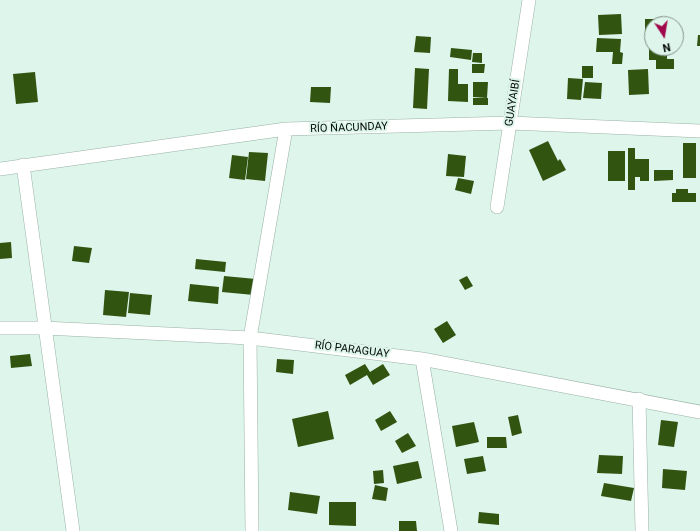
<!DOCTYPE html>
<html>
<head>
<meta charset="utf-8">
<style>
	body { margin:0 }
	#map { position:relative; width:700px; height:531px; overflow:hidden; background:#ddf5ea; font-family:Roboto,sans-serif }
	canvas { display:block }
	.north { position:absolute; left:644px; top:16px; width:40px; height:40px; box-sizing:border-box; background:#ddf5ea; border:1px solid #879890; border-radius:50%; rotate:168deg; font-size:11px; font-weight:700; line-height:16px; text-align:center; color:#060d0a }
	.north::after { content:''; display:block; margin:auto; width:14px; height:18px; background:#a0084b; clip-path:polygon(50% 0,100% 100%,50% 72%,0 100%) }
</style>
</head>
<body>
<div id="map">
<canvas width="700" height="531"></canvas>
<div class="north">N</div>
</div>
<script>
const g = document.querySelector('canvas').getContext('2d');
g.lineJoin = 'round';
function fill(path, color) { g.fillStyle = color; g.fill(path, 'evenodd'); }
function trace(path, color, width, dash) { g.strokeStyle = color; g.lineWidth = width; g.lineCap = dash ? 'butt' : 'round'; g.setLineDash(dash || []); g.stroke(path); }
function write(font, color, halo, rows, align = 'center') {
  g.font = font + ' Roboto,sans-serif'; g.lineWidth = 4; g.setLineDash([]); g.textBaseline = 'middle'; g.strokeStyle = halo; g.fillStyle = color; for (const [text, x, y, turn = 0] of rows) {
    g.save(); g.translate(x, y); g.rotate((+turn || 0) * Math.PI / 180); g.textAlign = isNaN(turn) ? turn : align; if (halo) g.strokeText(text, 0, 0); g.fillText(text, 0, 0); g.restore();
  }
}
fill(new Path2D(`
	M621,14l1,20 -23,1 -1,-20z
	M645,19h28v5h-21v24h15v11h7v10h-18v-9h-7v-24h-4z
	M698,35h2v11h-3z
	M416,36l15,1 -1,16 -16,-1z
	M597,38l24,1 -1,13 3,1 -1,11h-10l1,-12h-17z
	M451,48l21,2 -1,10 -21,-3z
	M473,53h9v10l-10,-1z
	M472,64h13l-1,9h-12z
	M582,66h11v12h-11z
	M415,68l14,1 -2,40 -14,-1z
	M449,69h9v15h10v18l-20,-1z
	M648,69l1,25 -20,1 -1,-25z
	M35,72l3,30 -22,2 -3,-30z
	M568,78l15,1 -2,21 -14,-1z
	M473,82h15l-1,16 -14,-1z
	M585,82l17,1 -1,16 -18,-1z
	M311,87h20l-1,16 -20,-1z
	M473,98h15v7h-15z
	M548,141l10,20 2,-2 6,11 -23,11 -14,-31z
	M683,143h13v35h-13z
	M628,148h7v11h14v22h-9v-4h-5v13h-7z
	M608,151h17v30h-17z
	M249,152l19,1 -3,28 -19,-2z
	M448,154l18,2 -2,21 -18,-1z
	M232,155l16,2 -3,23 -16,-2z
	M654,170h19v10l-19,1z
	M458,178l16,3 -3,13 -16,-4z
	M676,189h12v4h8v9h-24v-9h4z
	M11,242l1,16 -12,1v-16z
	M74,246l18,2 -3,15 -17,-2z
	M196,259l30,3 -1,10 -30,-3z
	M224,276l32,3 -2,16 -32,-3z
	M467,276l6,10 -8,4 -6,-10z
	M190,284l29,3 -1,17 -30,-3z
	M105,290l24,2 -3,25 -23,-2z
	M130,293l22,2 -2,20 -22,-2z
	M447,321l9,14 -13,8 -9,-14z
	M30,354l2,12 -21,2 -1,-12z
	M277,359l17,1 -1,14 -17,-2z
	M365,364l5,8 13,-8 7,11 -17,10 -6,-10 -17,10 -5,-10z
	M328,411l6,28 -36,8 -6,-28z
	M390,411l7,11 -16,9 -6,-11z
	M518,415l4,18 -10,3 -4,-19z
	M661,420l17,2 -4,25 -16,-2z
	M474,422l5,20 -23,5 -4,-21z
	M408,433l8,13 -14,7 -7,-12z
	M487,437h19l1,11h-20z
	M599,455l24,1 -1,18 -25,-1z
	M483,456l3,15 -19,3 -3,-15z
	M418,461l4,17 -25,6 -4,-18z
	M663,469l24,2 -2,19 -23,-2z
	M383,470l1,13 -10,1 -1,-13z
	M604,483l30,5 -3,13 -30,-5z
	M375,485l13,3 -2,13 -14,-2z
	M290,492l30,4 -3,18 -29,-4z
	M329,502h27v24l-27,-1z
	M479,512l20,2v11l-21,-2z
	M399,521h17l1,10h-18z`), '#315411');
const minor = new Path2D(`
	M23,165l50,366
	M0,169l286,-40 224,-6 190,8
	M497,207l32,-207
	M0,328h44l206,10 172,21 278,53
	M422,359l29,172
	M639,399l3,132
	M252,531l-2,-193 36,-209`);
trace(minor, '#9ab1a6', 14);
trace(minor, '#fff', 13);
write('11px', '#060d0a', '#ddf5ea', [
	["GUAYAIBÍ",513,103,-81],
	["RÍO ÑACUNDAY",349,128,-2],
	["RÍO PARAGUAY",352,350,7]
]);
</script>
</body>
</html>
